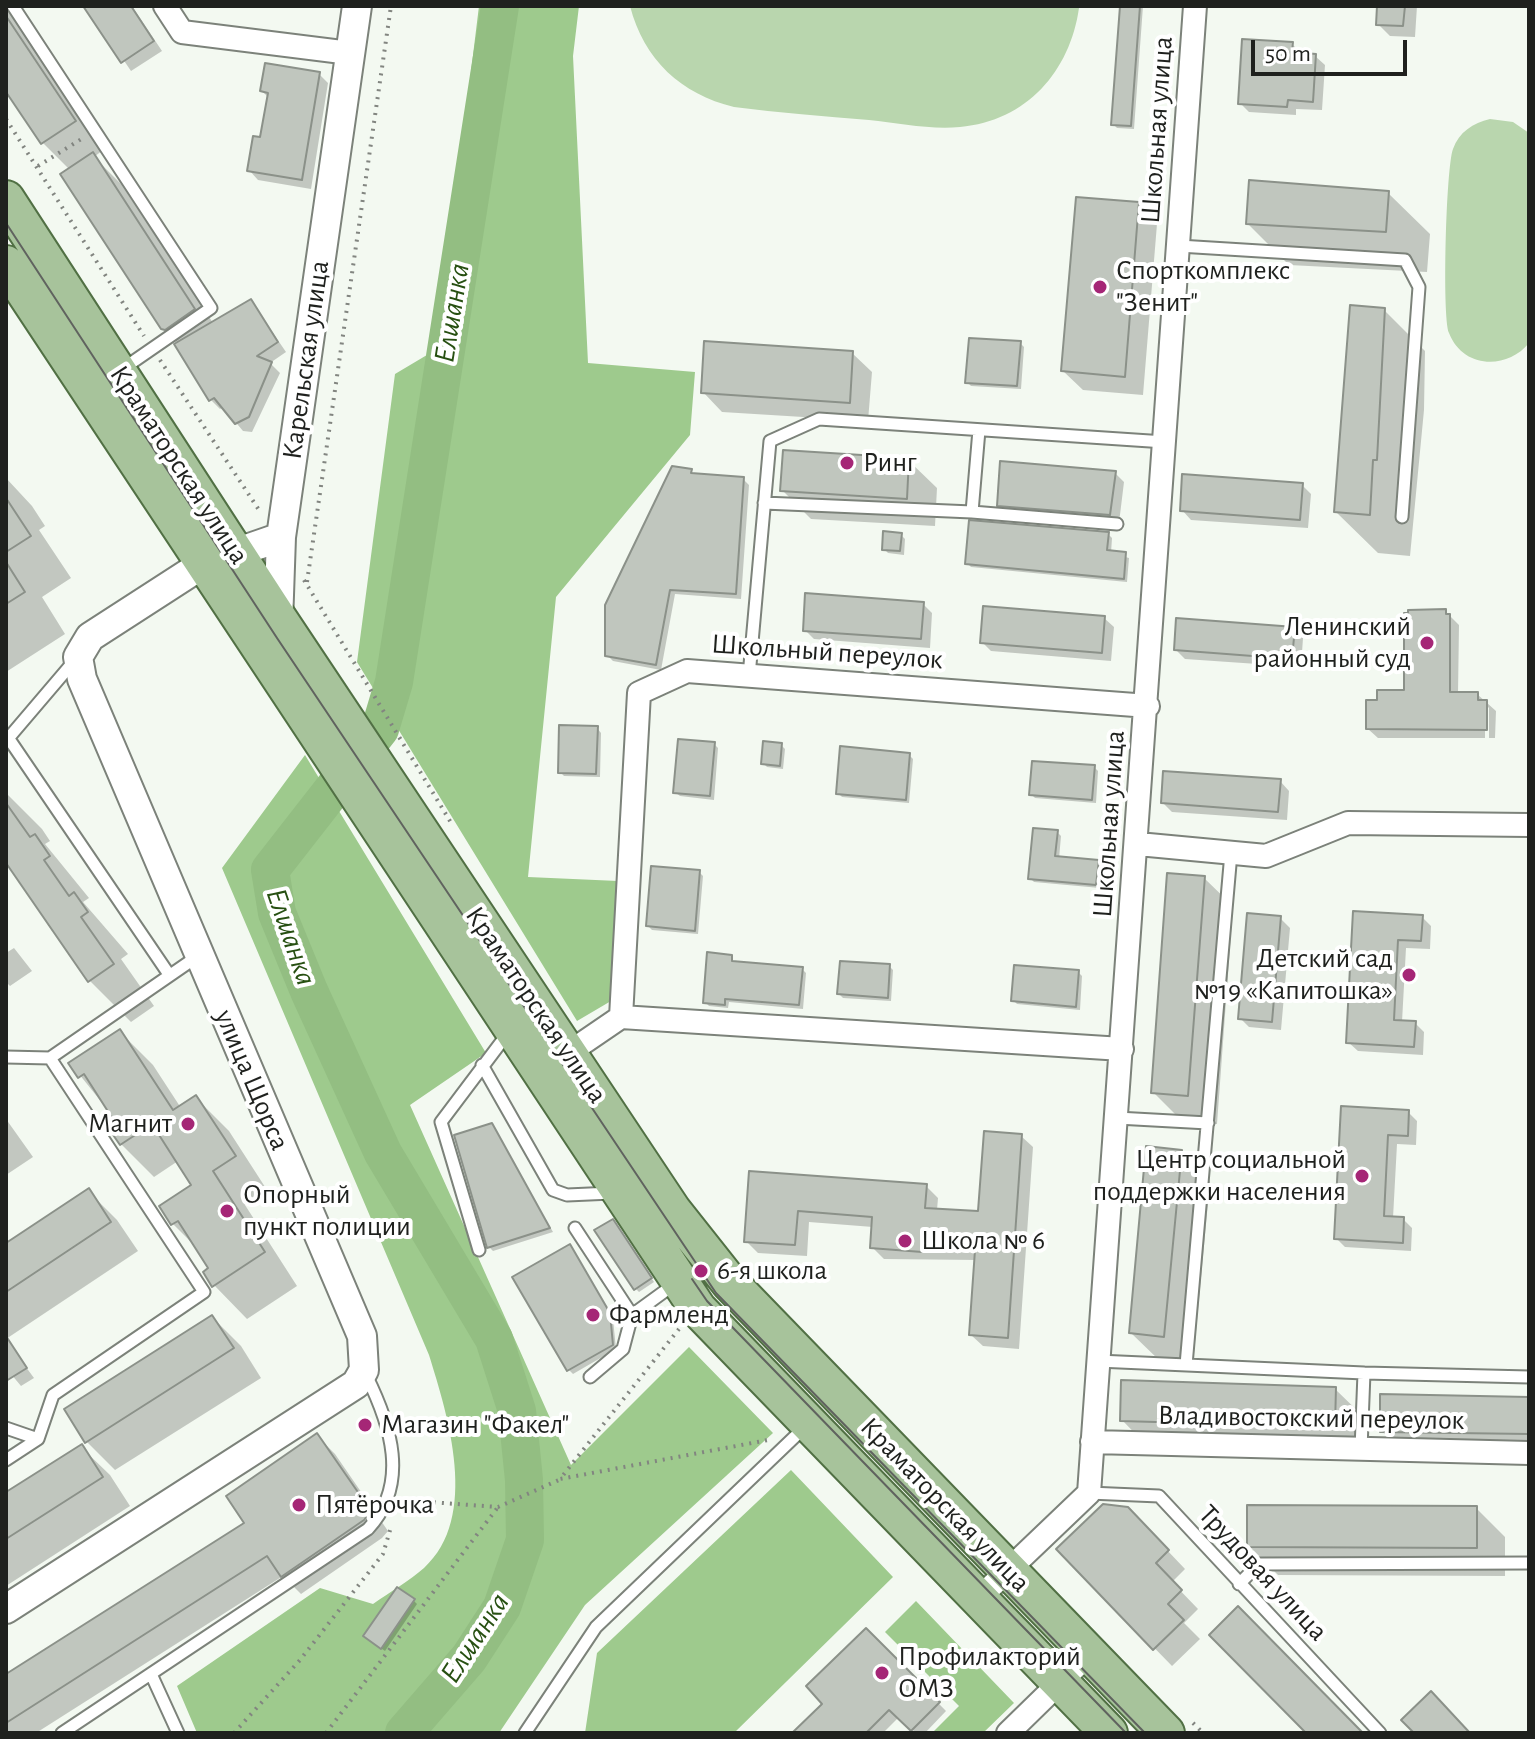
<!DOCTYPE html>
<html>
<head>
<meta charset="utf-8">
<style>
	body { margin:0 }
	#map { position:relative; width:1535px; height:1739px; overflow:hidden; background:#f3f9f1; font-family:"Alegreya Sans",sans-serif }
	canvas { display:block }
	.frame { position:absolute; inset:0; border:8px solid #1f211e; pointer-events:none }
	.scale { position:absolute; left:1251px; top:40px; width:156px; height:36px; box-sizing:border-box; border:4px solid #1f211e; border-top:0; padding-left:10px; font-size:24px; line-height:28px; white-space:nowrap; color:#1f211e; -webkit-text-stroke:6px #fff; paint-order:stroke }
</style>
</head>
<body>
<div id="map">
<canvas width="1535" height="1739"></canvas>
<div class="frame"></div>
<div class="scale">50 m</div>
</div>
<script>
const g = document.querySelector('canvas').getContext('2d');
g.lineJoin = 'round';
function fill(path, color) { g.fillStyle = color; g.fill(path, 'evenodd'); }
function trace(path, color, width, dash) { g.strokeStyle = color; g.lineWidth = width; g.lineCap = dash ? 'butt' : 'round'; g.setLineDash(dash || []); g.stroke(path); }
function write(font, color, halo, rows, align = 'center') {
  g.font = font + ' "Alegreya Sans",sans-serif'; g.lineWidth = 8; g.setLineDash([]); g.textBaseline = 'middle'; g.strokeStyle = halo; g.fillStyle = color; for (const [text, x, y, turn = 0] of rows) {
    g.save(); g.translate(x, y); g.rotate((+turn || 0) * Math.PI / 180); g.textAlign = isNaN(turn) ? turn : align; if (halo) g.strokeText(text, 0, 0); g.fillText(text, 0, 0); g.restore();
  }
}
fill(new Path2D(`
	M630,6h449v2c-9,63 -52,113 -119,119 -29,3 -62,-4 -91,-7 -45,-4 -90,-7 -135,-13 -53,-13 -90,-47 -104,-101z
	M1490,119l23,3 16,11v210c-22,27 -66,26 -80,-10 -7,-17 -3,-166 4,-184 6,-17 20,-26 37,-30z`), '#b9d6ae');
fill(new Path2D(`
	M479,6h100l-6,50 15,307 107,9 -5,63 -134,162 -28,280 90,4 -7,120 -34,20 -220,-359 38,-288 42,-25z
	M305,755l181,298 -76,52 161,360 118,-118 84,86 -188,172 -86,128h-302l-20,-47 143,-98 53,16c17,-12 36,-23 51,-36 56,-51 24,-152 5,-213l-207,-487z
	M791,1470l102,107 -159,156h-149l12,-80z
	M916,1601l98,102 -31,30h-51l27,-27 -74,-74z`), '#9eca8d');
fill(new Path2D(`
	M6,6l97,144 -9,7 27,27 92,139 38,-22 35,51 -16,11 10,10 -28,59 -9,-1 -20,-24 -3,2 -9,-9 -33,-56 -16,-17 -92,-157 -27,-27 -37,-55z
	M87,6h45l30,45 -31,20z
	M1122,6h21l-9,123 -17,-1 -4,-4z
	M1353,6h64l-2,31 -25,-1 -12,-12 1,-17z
	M1292,44l9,9 14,3 10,9 -3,45 -26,-1v6l-47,-3 -9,-9z
	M319,74l9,9 -17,106 -53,-9 -9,-10 13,-30 7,-42 -7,-7z
	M1388,193l42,41 -3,38 -138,-7 -41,-41z
	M1138,204l19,20 -14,171 -60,-5 -20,-19z
	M1384,310l41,41 -1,59 -14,146 -32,-3 -42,-41z
	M1020,343l4,4 -3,42 -50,-3 -4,-4z
	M852,353l20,19 -4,49 -146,-9 -19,-20z
	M908,460l29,28 -2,38 -124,-7 -29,-29z
	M691,471l5,5 47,3 6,6 -8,114 -66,-5 -14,76 -48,-9 -6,-6z
	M1115,473l9,9 -5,41 -111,-9 -9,-9z
	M6,478l26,28 13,20 -6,4 32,48 -29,19 23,37 -59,38z
	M1302,485l9,9 -3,34 -117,-8 -9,-10z
	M1108,534l4,4 -1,15 18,5 -2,24 -156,-15 -4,-4z
	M901,535l4,4 -1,16 -16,-2 -4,-4z
	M923,604l9,9 -2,35 -116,-9 -9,-9z
	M1445,611l14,14 -1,69h19l19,17 -1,27h-6v-30l-4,-4v34h-107l-10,-9 11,-27 27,-10z
	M1104,618l10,9 -3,34 -120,-10 -9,-9z
	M1294,629l9,9 -2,29 -116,-8 -9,-9z
	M597,728l4,5 -1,44 -36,-1 -4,-4z
	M714,744l4,4 -4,52 -34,-4 -5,-4z
	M781,745l4,4 -2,20 -16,-2 -4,-4z
	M909,755l4,4 -4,44 -67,-6 -4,-4z
	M1094,767l4,4 -2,32 -61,-5 -4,-4z
	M1280,781l9,10 -2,29 -115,-8 -9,-9z
	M6,793l36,36 8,12 -5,3 44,54 -6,4 45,52 -7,5 33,47 -23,16 -41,-41 -84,-121z
	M1057,832l4,4 -2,23 39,3 4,4 -2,22 -66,-6 -4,-4z
	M699,872l4,4 -5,58 -46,-4 -4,-4z
	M1204,878l29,28 -16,218 -35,-3 -29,-29z
	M1355,913l67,4 9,9 -1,23 -24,-1 -4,74 13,1 9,9 -1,23 -65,-4 -10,-9z
	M1280,918l10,10 -9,102 -32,-3 -9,-9z
	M14,948l18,23 -22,15 -4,-4v-29z
	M731,957l4,6 67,6 4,4 -3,36 -74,-7 -1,6 -19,-2 -4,-4z
	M889,966l4,4 -2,31 -48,-3 -4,-4z
	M1078,972l4,4 -2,34 -63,-6 -4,-4z
	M120,1032l33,33 28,43 15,-10 33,33 38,59 -22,15 52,81 -50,33 -33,-34 -3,-16 -12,-19 -26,-26 -12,-18 33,-21 -16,-24 -24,16 -33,-33 -2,-20 -48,-60z
	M1343,1108l65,4 9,9 -1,24 -19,-1 -4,74 10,1 9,9 -1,23 -66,-4 -9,-9z
	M6,1119l27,38 -27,18z
	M492,1125l61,107 -60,19 -4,-4z
	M1021,1136l12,11 -14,202 -36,-3 -12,-11 6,-75 -93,-1 -12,-12 1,-20 -64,-5 -2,34 -49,-3 -12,-12 5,-68 175,13 12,12 -1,12 43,3z
	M1181,1152l29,29 -17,183 -33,-3 -29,-28z
	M88,1191l29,29 21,31 -132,88v-93z
	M617,1225l37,57 -15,10 -4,-4z
	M573,1250l40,69 3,30 -43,25 -4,-4z
	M212,1317l29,29 20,32 -146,92 -29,-29z
	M6,1340l28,38 -13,8 -15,-18z
	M1335,1389l29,28 -1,38 -213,-6 -28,-29z
	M1529,1399v63l-118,-2 -29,-29z
	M317,1436l18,18 53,77 -6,7 -81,56 -18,-18 -247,157h-30v-56l241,-154z
	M81,1447l29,28 20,31 -124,80v-91z
	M1476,1508l29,29v39l-227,-1 -29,-29z
	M1146,1528l39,41 -13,13 26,27 -14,14 16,16 -28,27 -114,-117z
	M413,1600l4,4 -32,47 -16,-11z
	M866,1630l80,81 -21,22h-9l-17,-16 -16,16h-88l29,-29z`), '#0003');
trace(new Path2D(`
	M404,1733l65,-75 33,-51 23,-67 -1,-60 -7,-69 -23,-72 -111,-186 -74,-162 -32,-78 -7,-43 110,-141 14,-47 106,-676`), '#93be82', 38);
const building = new Path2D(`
	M83,6h48l23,35 -33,22z
	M1120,6h20l-9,120 -20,-1z
	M1377,6h28l-2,20 -27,-1z
	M6,16l70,105 -35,23 -35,-52z
	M1242,39l51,3 -1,10 24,2 -3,48 -25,-2 -1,7 -49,-3z
	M265,63l55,9 -18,108 -55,-9 6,-35 7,1 8,-44 -8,-2z
	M93,152l102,157 -30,21 -4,-1 -101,-155z
	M1249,180l140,11 -3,41 -140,-8z
	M1076,197l63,5 -14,175 -64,-6z
	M251,299l27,43 -21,14 15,6 -23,55 -14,7 -21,-26 -5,3 -35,-57z
	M1350,305l35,3 -8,152h-4l-3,55 -36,-3z
	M969,338l52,3 -4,45 -52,-3z
	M704,341l149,10 -3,52 -149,-10z
	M783,450l126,8 -2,41 -127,-8z
	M1000,461l116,10 -6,44 -113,-9z
	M672,466l20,3 -1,4 53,4 -8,117 -66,-4 -14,75 -51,-9v-51z
	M1182,474l121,9 -3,37 -120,-9z
	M6,498l25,38 -25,16z
	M969,520l140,12 -2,18 19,2 -2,27 -159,-15z
	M883,531l19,2 -2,18 -18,-1z
	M6,562l19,30 -19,12z
	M805,593l119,9 -3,37 -118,-8z
	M983,606l122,10 -3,37 -122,-10z
	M1446,609v5h4v78h28v8h9v30l-121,-1v-29h11v-10h27v-77h4v-3z
	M1176,618l119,9 -3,32 -118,-9z
	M559,725l39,1 -2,48 -38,-1z
	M678,739l37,3 -5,54 -37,-3z
	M763,741l19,2 -2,23 -19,-2z
	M840,746l70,7 -4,47 -70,-6z
	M1032,761l63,4 -3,35 -63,-5z
	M1163,771l118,8 -3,33 -117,-9z
	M6,803l24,34 5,-3 15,22 -6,4 25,36 5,-4 14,20 -7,5 33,47 -26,18 -82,-119z
	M1033,828l25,2 -3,26 44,4 -3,25 -68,-6z
	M651,866l49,4 -5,61 -49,-5z
	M1167,873l38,3 -17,220 -37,-3z
	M1353,911l70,4 -2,26 -23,-1 -4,80 22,1 -2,26 -68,-4z
	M1247,913l34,3 -9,106 -34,-3z
	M707,952l25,3v6l71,6 -4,38 -74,-6v6l-22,-2z
	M840,961l50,3 -2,34 -51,-4z
	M1014,965l65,5 -3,37 -65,-6z
	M120,1029l53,81 23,-15 40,61 -23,15 52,81 -53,35 -9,-15 5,-4 -30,-47 -7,4 -12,-19 32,-21 -39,-61 -32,21 -11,-16 7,-5 -32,-50 -6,4 -10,-15z
	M1341,1106l68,4 -1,26 -20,-1 -4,81 20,1 -1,26 -69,-4z
	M492,1123l58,105 -63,20 -33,-113z
	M984,1131l38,3 -14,204 -39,-3 6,-85 -53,-4v6l-52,-4 2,-31 -74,-6 -3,34 -51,-3 5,-71 178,13 -2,24 53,3z
	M1146,1146l36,4 -18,187 -35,-4z
	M89,1188l22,34 -105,70v-49z
	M613,1219l39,59 -18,12 -40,-60z
	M570,1244l40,69 3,32 -46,26 -55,-94z
	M212,1315l22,33 -149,95 -21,-34z
	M6,1336l21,32 -21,13z
	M1121,1380l215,7 -1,40 -215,-6z
	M1380,1394l149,3v37l-149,-2z
	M317,1433l54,78 -7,9 -83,57 -14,-21 -261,167v-49l238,-151 -18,-27z
	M82,1444l21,33 -97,62v-47z
	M1103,1504l25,3 41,43 -13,13 26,27 -14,14 16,16 -31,30 -97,-101z
	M1247,1505l230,1v42l-230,-1z
	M397,1587l18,12 -34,50 -18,-13z
	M1238,1606l125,127h-57l-97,-98z
	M866,1628l74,74 -29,29 -22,-21 -23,23h-74l30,-29 -16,-18z
	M1431,1691l39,42h-56l-13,-13z`);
fill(building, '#c0c6be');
trace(building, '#8b9189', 2);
const service = new Path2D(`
	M13,6l198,302 -87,60
	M1179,246l226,14 14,27 -17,230
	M764,503l208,9 145,12
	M972,512l7,-82
	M749,676l21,-235 49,-22 346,23
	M9,739l159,234
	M6,741l69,-81
	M6,1057l44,1 154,234 -151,103 -15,44 -32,21
	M50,1058l148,-102
	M482,1065l71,125 14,5 45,-2
	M1117,1118l91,5
	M575,1228l57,87 44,-32
	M479,1250l-38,-128 67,-89
	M1098,1361l266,12 -3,76
	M1186,1365l45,-512
	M1364,1373l165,4
	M590,1377l33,-28 9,-34
	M6,1428l32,11
	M1089,1493l70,3 221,237
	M1239,1584l20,-20 270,-1
	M151,1674l27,59
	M62,1733l306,-204c42,-45 23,-104 -2,-154
	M525,1733l71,-106 211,-202`);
const minor = new Path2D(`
	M165,6l17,26 168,21
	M1138,844l128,12 82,-33 181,2
	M621,1017l18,-324 48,-22 461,35
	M558,1060l63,-43 501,32
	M1092,1442l437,11
	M978,1599l111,-106 106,-1487
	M1008,1733l81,-79`);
const tertiary = new Path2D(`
	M278,624l3,-87 76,-531
	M6,1609l350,-225 8,-14 -2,-34 -280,-657 -4,-22 12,-20 113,-73 78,-27`);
const primary = new Path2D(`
	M6,199l272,419 395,593 57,72 436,450
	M6,264l692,1045 411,424`);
trace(service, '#7c827a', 15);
trace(minor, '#7c827a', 26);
trace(tertiary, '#7c827a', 32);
trace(primary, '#517044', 40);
trace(new Path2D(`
	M6,119l138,217
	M38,166l45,-28
	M160,360l101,153
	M304,580l149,246
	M307,582l84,-576
	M679,1329l-119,150 208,-39
	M402,1500l96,7 61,-27
	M1193,1723l10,10
	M234,1733l66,-73 83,-106 8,-27
	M326,1733l172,-226`), '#828580', 4, [2, 6]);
trace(service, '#fff', 11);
trace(minor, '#fff', 22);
trace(tertiary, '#fff', 28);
trace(primary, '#a7c39b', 36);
trace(new Path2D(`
	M6,223l271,415 439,655 429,440
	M692,1279l15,22 419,432`), '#60635f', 2);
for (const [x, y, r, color] of [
	[1100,287,8,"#a52676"],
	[847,463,8,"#a52676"],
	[1427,643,8,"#a52676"],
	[1409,975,8,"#a52676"],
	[188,1124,8,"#a52676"],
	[1362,1176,8,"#a52676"],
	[227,1211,8,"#a52676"],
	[905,1241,8,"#a52676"],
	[701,1271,8,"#a52676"],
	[593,1315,8,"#a52676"],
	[365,1425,8,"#a52676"],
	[299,1505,8,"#a52676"],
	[882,1673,8,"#a52676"]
]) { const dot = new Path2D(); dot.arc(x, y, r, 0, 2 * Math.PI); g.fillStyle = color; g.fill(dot); trace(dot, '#fff', 3); }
write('28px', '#1f211e', '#fff', [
	["Школьная улица",1157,130,-86],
	["Карельская улица",306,360,-82],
	["Краматорская улица",179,465,57],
	["Школьный переулок",827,652,4],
	["Школьная улица",1109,824,-86],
	["Краматорская улица",536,1005,56],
	["улица Щорса",252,1080,67],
	["Владивостокский переулок",1311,1418,1],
	["Краматорская улица",945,1505,46],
	["Трудовая улица",1263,1573,47]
]);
write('28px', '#1f211e', '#fff', [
	["Спорткомплекс",1116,271],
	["\"Зенит\"",1116,303],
	["Ринг",863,463],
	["Ленинский",1411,627,"right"],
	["районный суд",1411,659,"right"],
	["Детский сад",1393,959,"right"],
	["№19 «Капитошка»",1393,991,"right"],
	["Магнит",172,1124,"right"],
	["Центр социальной",1346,1160,"right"],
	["поддержки населения",1346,1192,"right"],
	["Опорный",243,1195],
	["пункт полиции",243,1227],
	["Школа № 6",921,1241],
	["6-я школа",717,1271],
	["Фармленд",609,1315],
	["Магазин \"Факел\"",381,1425],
	["Пятёрочка",315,1505],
	["Профилакторий",898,1657],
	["ОМЗ",898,1689]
], 'left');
write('italic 30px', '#275012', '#fff', [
	["Елшанка",452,313,-81],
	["Елшанка",291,937,71],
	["Елшанка",475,1638,-57]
]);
</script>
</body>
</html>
